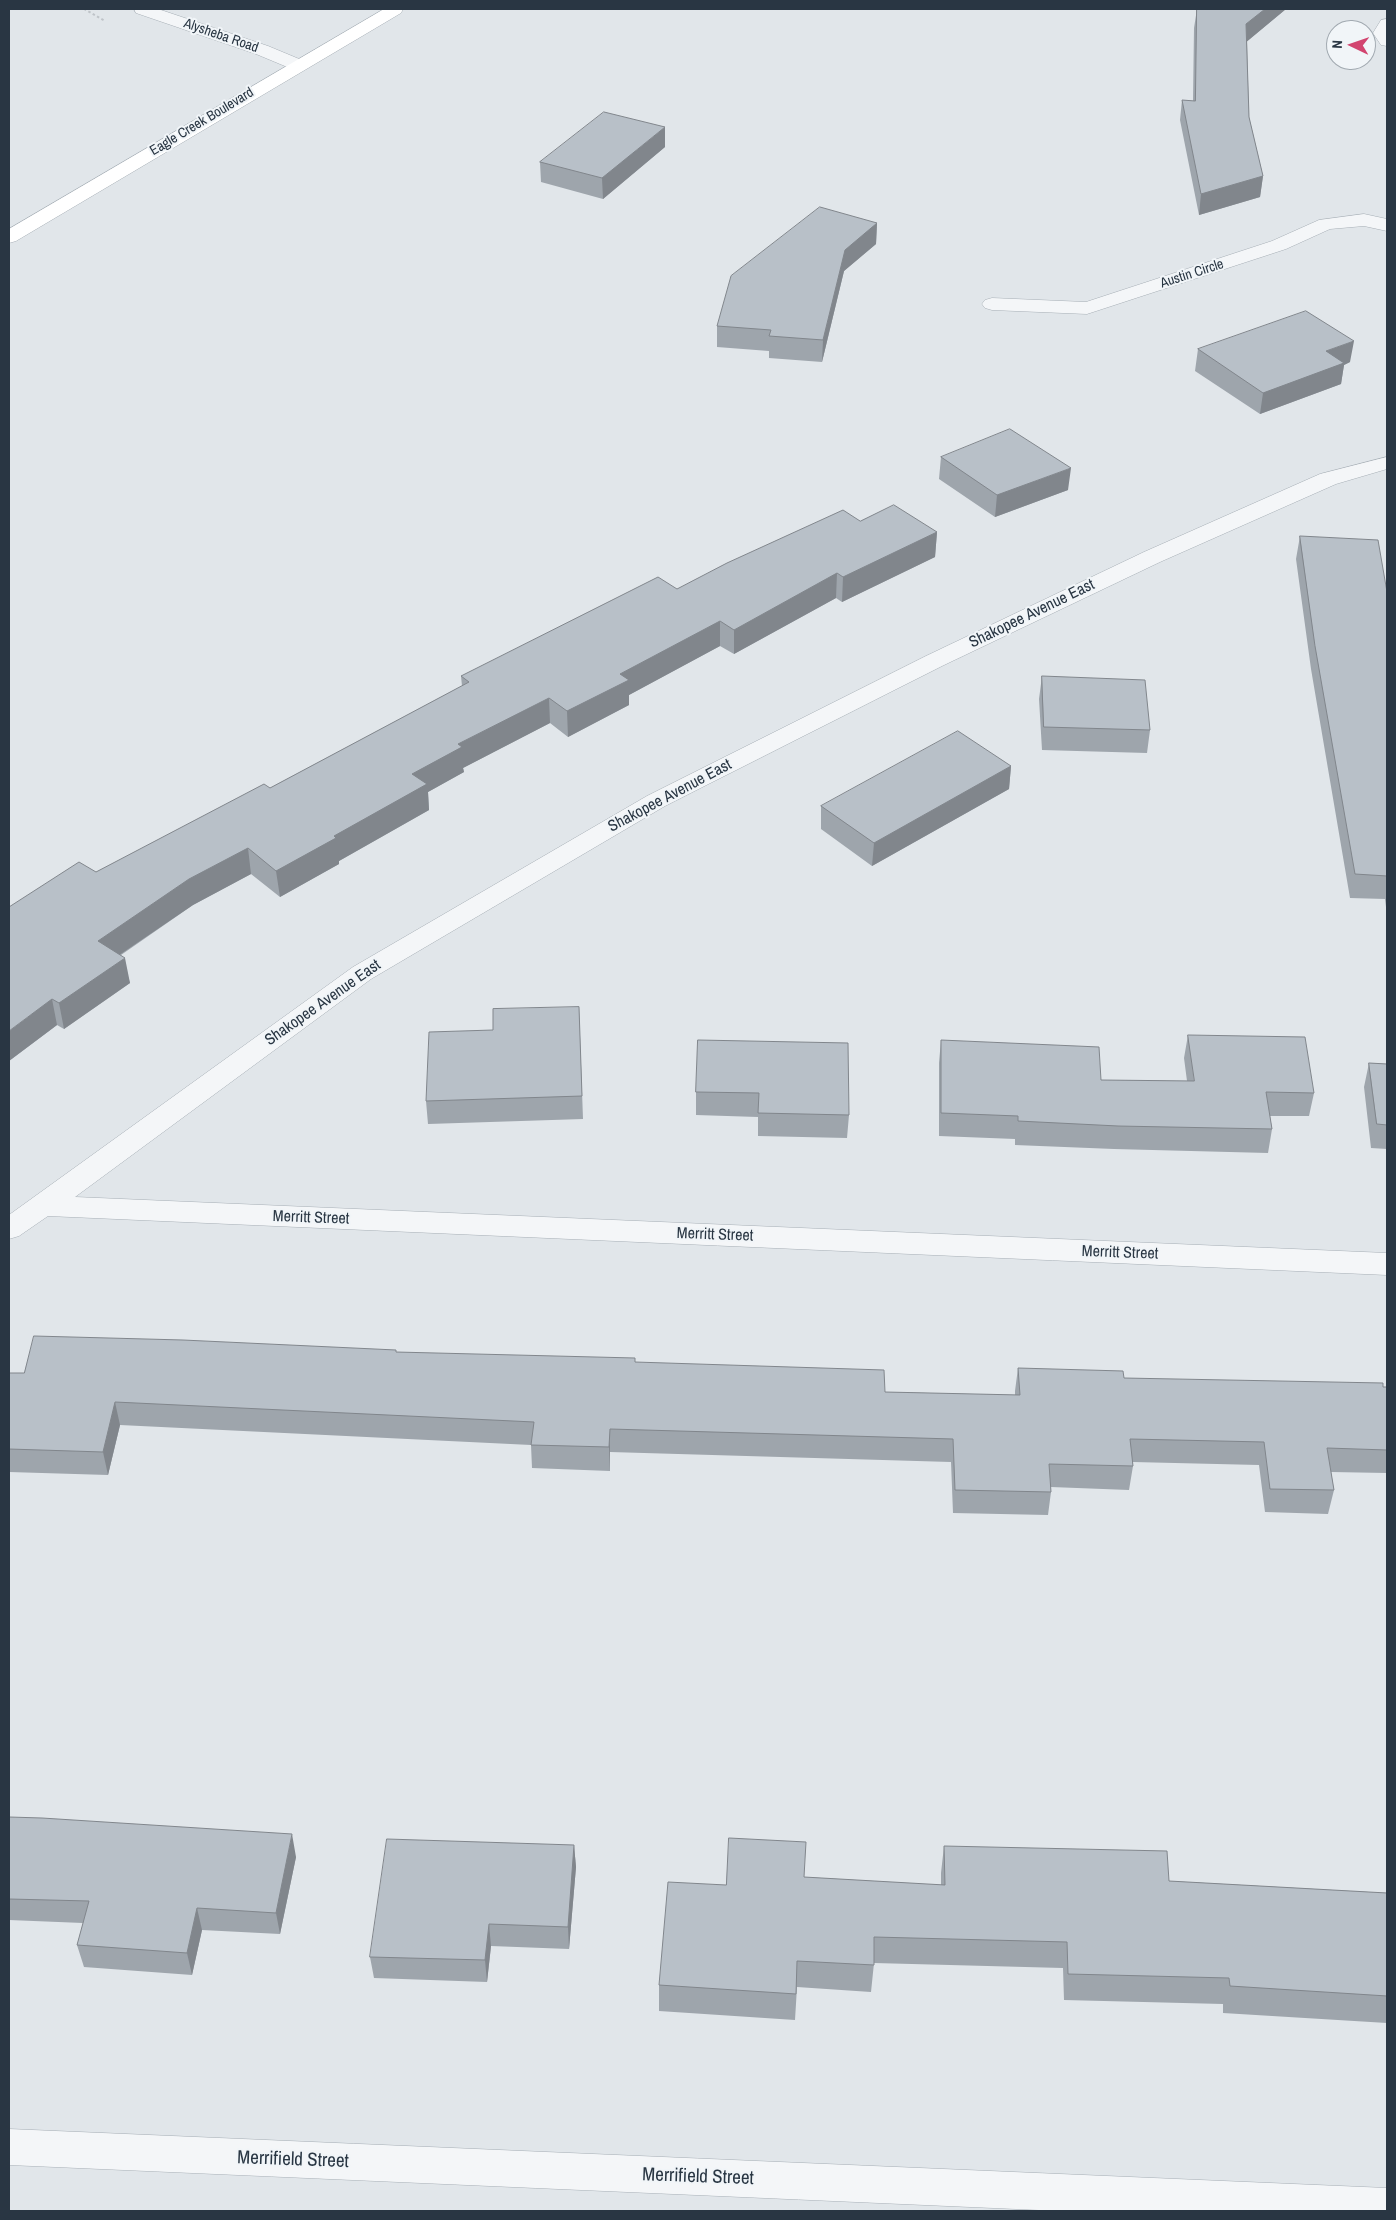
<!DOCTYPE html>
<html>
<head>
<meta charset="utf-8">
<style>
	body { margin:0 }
	#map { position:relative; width:1396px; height:2220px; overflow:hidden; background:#e1e6ea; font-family:"Archivo Narrow",sans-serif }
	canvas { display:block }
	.frame { position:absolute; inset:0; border:10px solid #293643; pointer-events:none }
	.north { position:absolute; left:1326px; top:20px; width:50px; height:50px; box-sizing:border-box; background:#f1f5f8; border:1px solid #a1a9b0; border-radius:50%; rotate:273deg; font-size:14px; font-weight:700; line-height:20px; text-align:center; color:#293643 }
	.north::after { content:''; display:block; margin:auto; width:18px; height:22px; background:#d2446f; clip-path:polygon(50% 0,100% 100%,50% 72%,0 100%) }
</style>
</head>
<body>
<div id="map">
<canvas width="1396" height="2220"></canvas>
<div class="frame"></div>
<div class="north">N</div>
</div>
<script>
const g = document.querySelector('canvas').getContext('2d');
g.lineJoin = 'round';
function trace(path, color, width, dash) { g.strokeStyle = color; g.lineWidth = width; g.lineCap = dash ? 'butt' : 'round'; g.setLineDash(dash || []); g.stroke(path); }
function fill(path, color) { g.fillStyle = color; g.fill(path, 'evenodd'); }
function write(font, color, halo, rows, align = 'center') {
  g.font = font + ' "Archivo Narrow",sans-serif'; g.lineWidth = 4; g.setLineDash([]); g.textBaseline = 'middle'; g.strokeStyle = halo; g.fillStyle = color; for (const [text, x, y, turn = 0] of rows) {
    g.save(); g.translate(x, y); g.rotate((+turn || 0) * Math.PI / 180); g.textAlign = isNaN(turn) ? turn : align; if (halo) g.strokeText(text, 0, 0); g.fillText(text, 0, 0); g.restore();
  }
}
const street = new Path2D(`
	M134,9h24l110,37 36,15 3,4 -3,4h-12l-36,-15 -120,-41z
	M1387,19v27l-6,-1 -8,-12 8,-13z
	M1364,214l23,5v12l-23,-5 -34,3 -44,20 -199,65 -95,-4 -7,-2 -3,-4 3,-4 7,-2 94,4 186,-61 47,-21z
	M1387,457v12l-51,15 -176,78 -218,104 -277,140 -294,173 -296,218 1312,56v22l-1339,-59 -29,20 -10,3v-24l344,-248 294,-171 279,-140 218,-104 176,-78z
	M9,2129l1378,59v23h-325l-1053,-46z`);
const secondary = new Path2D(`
	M384,9h19l-2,4 -385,228 -7,2v-14z`);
trace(street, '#a6aeb5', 1);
trace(secondary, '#a6aeb5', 1);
trace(new Path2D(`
	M84,9l21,12`), '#bfc4c9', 2, [2.5, 2.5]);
fill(street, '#f4f6f8');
fill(secondary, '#fff');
fill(new Path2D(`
	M1197,9h89l-39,32 2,76 14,59 -3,21 -61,18 -19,-95 2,-20 11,1 1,-73z
	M665,147l-62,52 -62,-17 -1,-20z
	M877,223l-1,21 -32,27 -22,91 -53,-4v-7l-52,-4v-21z
	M1198,349l152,13 -6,3 -3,19 -81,30 -65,-43z
	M941,457l127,33 -73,27 -56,-38z
	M860,521l77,11 -2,25 -93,45 -6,-4 -102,56 -14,-8 -91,49v10l-61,32 -18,-14 -87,45 1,4 -36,20 1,18 -90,51v3l-59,33 -29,-23 -58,31 -72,50 9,28 -66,46 -7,-4 -48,36 87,-189 174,-84 192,-102 -1,-10 216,-87z
	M1300,536l87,56v323l-2,-16 -35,-1 -39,-229 -15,-110z
	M1042,676l108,54 -3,23 -105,-3 -3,-51z
	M1011,766l-2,23 -137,77 -51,-37v-23z
	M579,1007l4,112 -155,5 -2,-23 67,-71z
	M1188,1035l126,58 -5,23h-39l2,13 -4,24 -154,-4 -99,-4v-6l-76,-3v-73l2,-23 160,40 86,1 -3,-23z
	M698,1040l151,75 -2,23 -89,-2v-19l-62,-2v-23z
	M1369,1063l18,1v85l-16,-1 -7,-61z
	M396,1352l239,10 250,30 130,3v-4l3,-23 106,10 263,9v86l-56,-1 3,18 -6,24 -63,-2 -6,-47 -126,-3v4l-4,24 -78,-3v5l-3,23 -95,-2 -2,-51 -341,-10v19l-78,-3 -1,-23 -411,-20 -12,50 -99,-3v-99h15z
	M9,1817l287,40 -16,77 -78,-4 -10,45 -108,-8 -7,-22 6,-22 -74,-3z
	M574,1845l2,22 -7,82 -78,-3 -4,36 -113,-4 -4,-21z
	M944,1846l225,35 218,12v130l-164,-10v-9l-159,-4 -1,-32 -189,-5 -3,29 -74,-5 -2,33 -136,-9v-26l67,-100 78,-8 137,8v-12z`), '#9ea5ac');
fill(new Path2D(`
	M1265,9h21l-42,35 2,-20z
	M665,127v20l-62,52 -1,-21z
	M1263,176l-3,21 -61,18 2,-21z
	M877,223l-1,21 -32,27 -22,91 1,-22 22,-90z
	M1354,341l-4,21 -6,3 -3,19 -81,30 3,-21 63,-42z
	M1071,468l-3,22 -73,27 2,-22z
	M937,532l-2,25 -93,45 1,-25z
	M837,573l-1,25 -102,56v-24z
	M720,621v25l-91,49v10l-61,32 -1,-26 53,-37z
	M549,698l1,25 -87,45 1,4 -36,20 1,18 -90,51v3l-59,33 -4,-26 58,-35 78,-62 46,-30z
	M1011,766l-2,23 -137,77 2,-23z
	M248,848l3,26 -58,31 -90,61 -5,-25 91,-62z
	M125,958l5,25 -66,46 -5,-26z
	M52,999l5,26 -48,36v-30z
	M115,1402l5,23 -12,50 -5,-23z
	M610,1429v42l-1,-24z
	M292,1834l4,23 -16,77 -4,-21z
	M574,1845l2,22 -7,82 -1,-22z
	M197,1908l5,22 -10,45 -5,-22z
	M489,1924l2,22 -4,36 -2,-22z`), '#81868c');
const building = new Path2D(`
	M1197,9h68l-19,15 3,93 14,59 -62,18 -19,-94 13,1z
	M604,112l61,15 -63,51 -62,-16z
	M820,207l57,16 -32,27 -22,90 -54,-4 2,-6 -54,-4 14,-50z
	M1306,311l48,30 -28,10 18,12 -81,30 -65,-44z
	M1010,429l61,39 -74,27 -56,-38z
	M894,505l43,27 -94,45 -6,-4 -103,57 -14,-9 -100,53 9,6 -62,31 -18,-13 -91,46 4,3 -50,27 15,10 -93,52 2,2 -60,33 -28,-23 -59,31 -91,62 27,17 -66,45 -7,-4 -43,32v-124l70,-45 17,10 168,-88 6,4 199,-106 -8,-6 197,-99 19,12 50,-26 116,-53 17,11z
	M1300,536l78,4 9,52v284l-32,-2 -40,-228z
	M1042,676l103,4 5,50 -106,-3z
	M958,731l53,35 -137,77 -53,-37z
	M579,1007l3,89 -156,5 3,-69 64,-2v-21z
	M1188,1035l117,2 9,56 -48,-1 6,37 -154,-3 -100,-5v-5l-77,-3v-73l158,7 2,33 93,1z
	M698,1040l150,3 1,72 -91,-2 1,-20 -63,-1z
	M1369,1063l18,1v61l-10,-1z
	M34,1336l149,4 213,10v2l239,6v4l249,8 1,22 135,3 -2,-27 105,3 1,7 259,5v4h4v63l-60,-2 7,42 -64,-1 -6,-47 -134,-3 3,27 -84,-2 2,28 -96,-2 -2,-51 -343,-10 -1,18 -78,-2 3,-23 -419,-20 -12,50 -94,-3v-76h15z
	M9,1817l33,1 250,16 -16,79 -79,-5 -10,45 -110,-8 12,-44 -80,-2z
	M729,1838l77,4 -2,35 141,8 -1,-39 223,5 2,30 218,12v103l-157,-10 -1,-8 -161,-4 -1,-32 -193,-5v28l-77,-4 -1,33 -137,-9 9,-103 58,3z
	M387,1839l187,6 -6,82 -79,-3 -4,36 -115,-3z`);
fill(building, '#b8c0c8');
trace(building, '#81868c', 1);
write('14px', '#293643', '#f1f5f8', [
	["Alysheba Road",221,36,19],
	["Eagle Creek Boulevard",202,122,-31],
	["Austin Circle",1192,274,-18]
]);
write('16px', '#293643', '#f1f5f8', [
	["Shakopee Avenue East",1032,614,-26],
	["Shakopee Avenue East",670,796,-28],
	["Shakopee Avenue East",323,1003,-35],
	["Merritt Street",311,1218,2],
	["Merritt Street",715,1235,2],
	["Merritt Street",1120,1253,2]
]);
write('19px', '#293643', '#f1f5f8', [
	["Merrifield Street",293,2160,2],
	["Merrifield Street",698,2177,2]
]);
</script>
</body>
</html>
